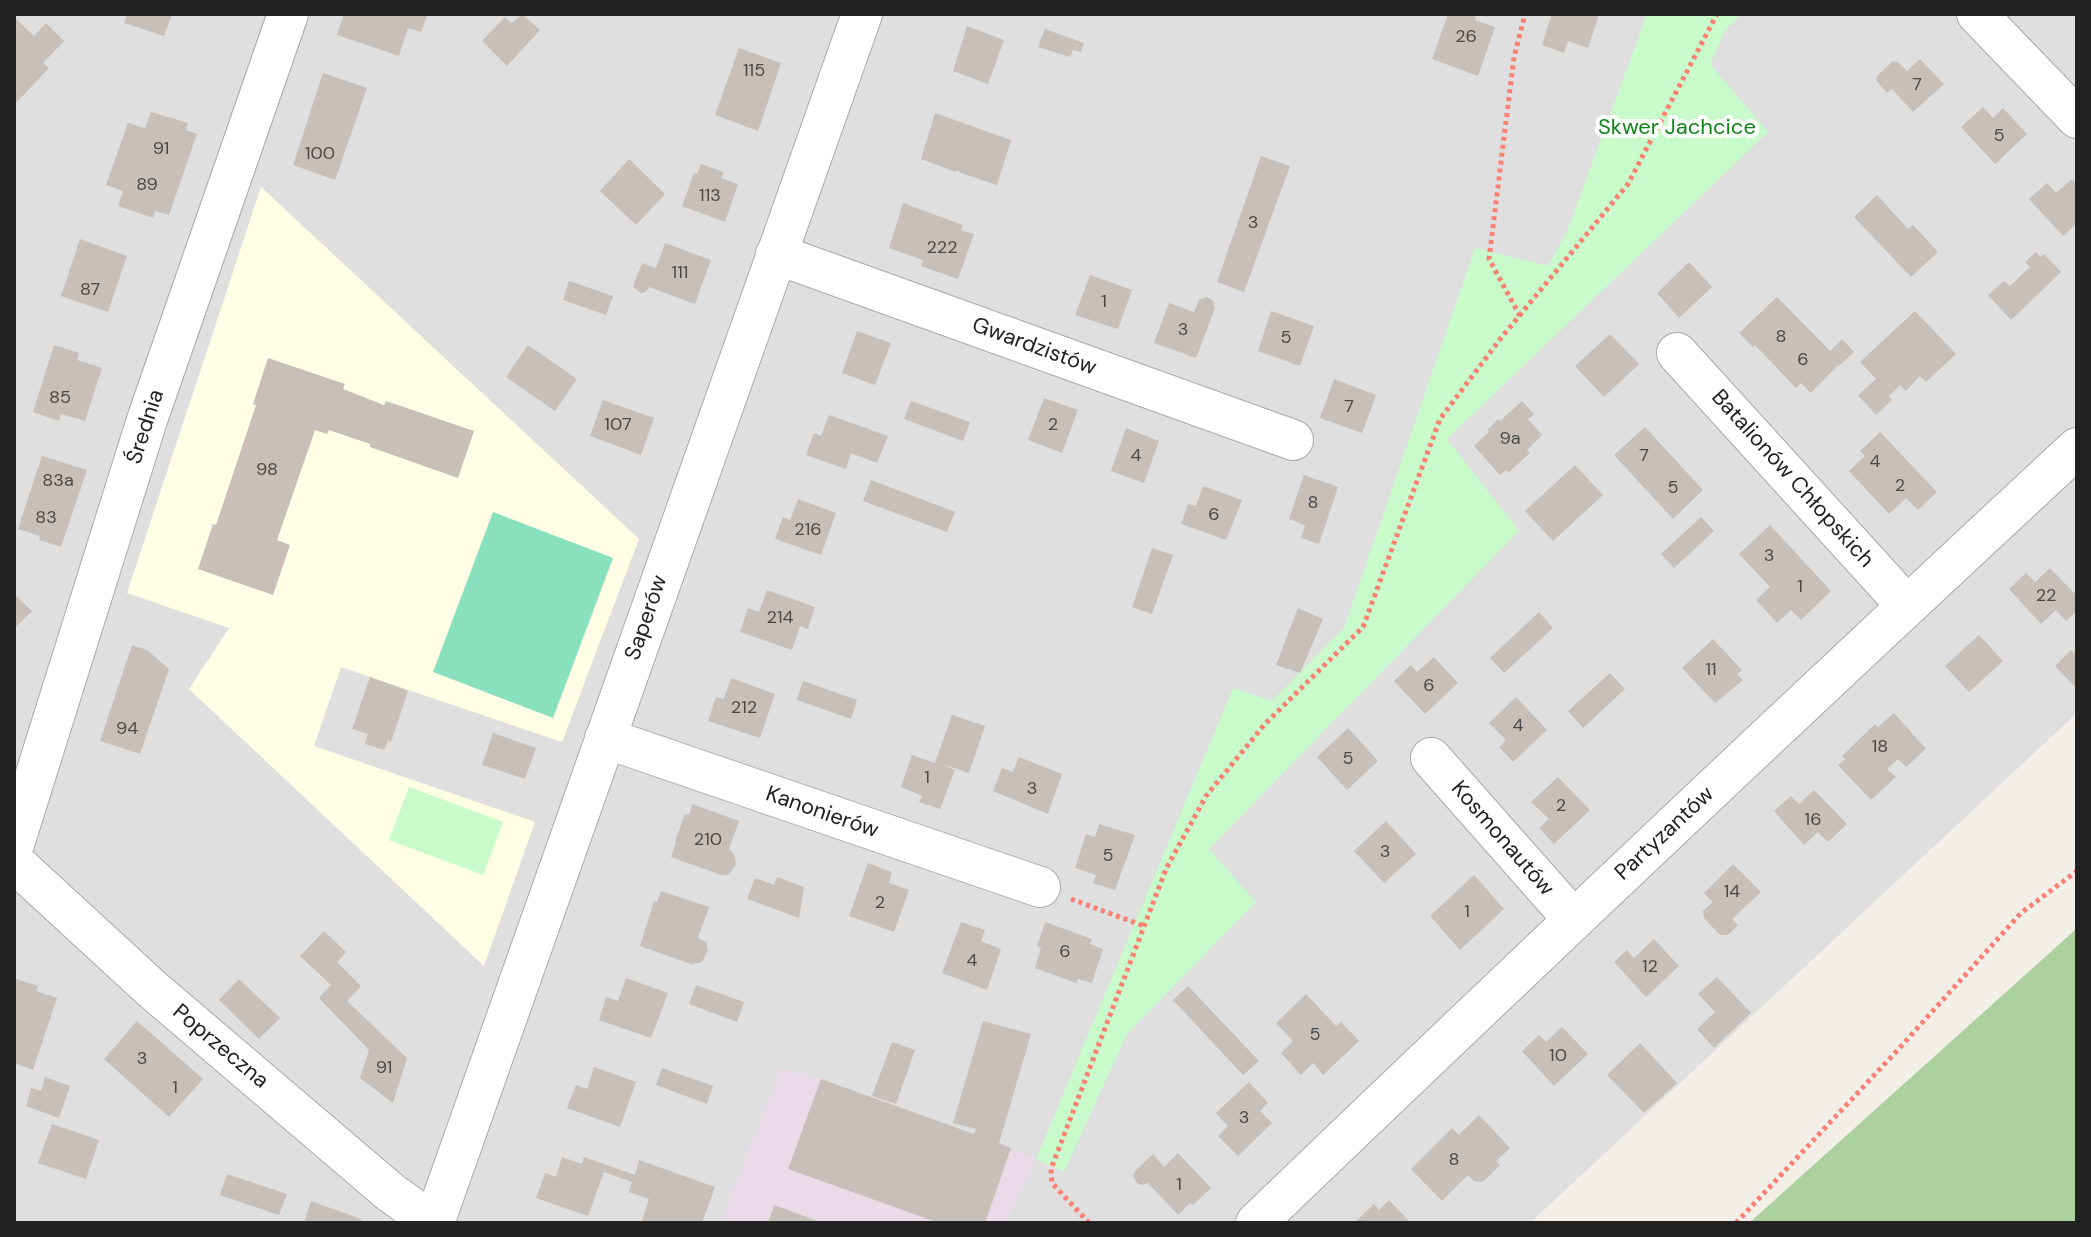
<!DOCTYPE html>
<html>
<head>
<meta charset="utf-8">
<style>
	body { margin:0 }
	#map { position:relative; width:2091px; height:1237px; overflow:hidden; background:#f2efe9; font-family:"DM Sans",sans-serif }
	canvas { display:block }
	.frame { position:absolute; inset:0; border:16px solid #222; pointer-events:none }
</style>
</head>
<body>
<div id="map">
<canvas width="2091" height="1237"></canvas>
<div class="frame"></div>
</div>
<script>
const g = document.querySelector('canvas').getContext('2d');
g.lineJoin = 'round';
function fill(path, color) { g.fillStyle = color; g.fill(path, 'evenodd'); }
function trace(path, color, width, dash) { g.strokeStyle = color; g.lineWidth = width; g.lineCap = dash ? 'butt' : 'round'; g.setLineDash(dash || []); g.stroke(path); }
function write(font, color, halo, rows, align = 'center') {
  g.font = font + ' "DM Sans",sans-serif'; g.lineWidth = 8; g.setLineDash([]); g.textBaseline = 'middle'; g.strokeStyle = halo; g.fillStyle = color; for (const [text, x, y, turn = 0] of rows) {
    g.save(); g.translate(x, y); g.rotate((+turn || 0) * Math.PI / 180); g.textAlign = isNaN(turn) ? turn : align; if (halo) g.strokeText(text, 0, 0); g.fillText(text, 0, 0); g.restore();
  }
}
fill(new Path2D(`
	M14,14h2063v699l-547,510h-1516z`), '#e0dfdf');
fill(new Path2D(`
	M780,1069l41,10 173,62 42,18 -30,64h-181l-50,-18 -7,18h-48z`), '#ebdbe8');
fill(new Path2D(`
	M261,187l378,352 -77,203 -221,-75 -27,79 221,76 -51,144 -295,-277 40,-61 -102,-35z`), '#ffffe5');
fill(new Path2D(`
	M2077,928v295h-328l306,-275z`), '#add19e');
fill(new Path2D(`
	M1647,14h95l-16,15 -16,35 58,68 -321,307 72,92 -310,318 47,53 -129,132 -63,138 -28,-13 197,-471 39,13 72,-73 131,-380 73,18 18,-32z
	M409,787l94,35 -20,53 -94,-35z`), '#c8facc');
fill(new Path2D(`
	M493,512l120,46 -60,160 -120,-46z`), '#88e0be');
fill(new Path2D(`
	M127,14h45l-8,22 -40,-13z
	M344,14h80l3,2 -6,16 -13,-4 -9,28 -62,-21z
	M522,14l18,16 -33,36 -25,-25 23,-24 7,6z
	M1448,14h19l9,3 -1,3 20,7 -17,49 -46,-17z
	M1552,14h47l-11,34 -20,-7 -4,12 -22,-8z
	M14,17l20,19 12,-13 18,18 -21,22 6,5 -35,37z
	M967,26l37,14 -16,44 -35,-13z
	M1045,29l39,14 -3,9 -8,-2 -3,7 -32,-10z
	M739,48l42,15 -23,68 -43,-16z
	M1920,59l24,25 -31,28 -21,-23 -5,4 -11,-13 1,-4 16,-15 5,1 9,9z
	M323,73l44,15 -32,92 -42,-15z
	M1983,107l10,11 10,-10 24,26 -32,30 -34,-37z
	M151,112l37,11 -2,7 11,4 -28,81 -14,-4 -2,7 -35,-12 5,-15 -17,-6 22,-62 17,5z
	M935,113l76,27 -14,45 -36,-12 -4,-3 -1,2 -35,-13z
	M1261,156l29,10 -46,126 -27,-10z
	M629,159l36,35 -29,31 -36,-34z
	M701,164l23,8 -3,6 17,6 -13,38 -43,-16 12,-33 3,1z
	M2072,179l5,6v38l-14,13 -34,-37 18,-16 9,10z
	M1877,195l31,34 5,-4 25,27 -27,25 -57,-60z
	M903,203l60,22 -2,5 13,4 -16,45 -37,-13 2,-6 -34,-12z
	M80,239l47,17 -19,56 -47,-16z
	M665,243l46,17 -16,44 -46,-17 -3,5 -5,1 -7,-5v-5l8,-20 14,5z
	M2036,252l4,5 4,-3 17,18 -50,48 -23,-25 16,-14 6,5 20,-19 -5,-5z
	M1689,262l23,25 -33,31 -22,-25z
	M1090,275l42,15 -14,39 -43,-14z
	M569,281l44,15 -7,19 -43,-15z
	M1207,297l6,4 2,7 -19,50 -42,-15 15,-40 25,9 5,-12z
	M1777,297l53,54 12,-12 12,13 -15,14 -1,-1 -27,28 -10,-10 -5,5 -41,-43 -2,2 -14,-14z
	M1271,311l43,15 -14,40 -42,-15z
	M1915,311l41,43 -30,28 -6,-6 -14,15 -6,-6 -11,11 3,4 -16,15 -18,-20 18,-16 -16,-17z
	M857,331l34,12 -16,42 -33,-12z
	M1610,334l29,30 -35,33 -29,-31z
	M54,345l25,8 -2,7 25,8 -17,53 -24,-7 -2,7 -26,-9z
	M528,345l49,34 -22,32 -49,-34z
	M268,358l77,26 -2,5 41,16 2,-4 88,30 -16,47 -88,-31v-3l-41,-14 -2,4 -12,-4 -38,110 13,5 -17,50 -75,-26 15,-45 3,1 40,-120 -3,-1z
	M1334,379l42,16 -14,38 -42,-15z
	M1044,398l34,12 -16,43 -34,-13z
	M603,400l51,18 -13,37 -51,-19z
	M911,401l59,21 -7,19 -59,-22z
	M1522,401l12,13 -6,5 14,16 -15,15 3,3 -22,20 -2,-3 -6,5 -26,-29 15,-14 -2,-2 11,-11 2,2z
	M829,415l59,21 -11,27 -26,-10 -5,16 -40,-14 8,-22 7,3z
	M1645,427l58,63 -30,29 -59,-64z
	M1126,428l33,13 -15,42 -33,-12z
	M1880,432l57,60 -19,18 -12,-12 -17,16 -40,-43 16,-15 -5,-5z
	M42,456l45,14 -26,77 -22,-7 1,-4 -22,-7z
	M1575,465l28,30 -50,46 -28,-30z
	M1304,475l34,12 -19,57 -18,-6 4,-13 -16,-6z
	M871,480l84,32 -8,20 -84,-31z
	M1203,486l39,14 -16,40 -45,-16 7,-20 8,2z
	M798,499l38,14 -15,42 -46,-16 8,-22 7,3z
	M1701,517l13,14 -40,37 -13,-14z
	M1770,525l61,66 -30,29 -10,-10 -14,13 -21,-23 14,-13 -31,-33z
	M1152,548l21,7 -21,59 -20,-7z
	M2050,568l27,28v15l-11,10 -10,-11 -15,14 -32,-35 17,-16 9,9z
	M767,590l48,17 -7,22 -8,-3 -8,24 -52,-18 8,-24 11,4z
	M14,594l18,17 -18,18z
	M1298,608l25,11 -23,54 -24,-8z
	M1539,612l14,16 -49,45 -14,-15z
	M1979,635l24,26 -34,31 -24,-26z
	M1713,639l29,31 -5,4 6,6 -28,23 -33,-35z
	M132,645l15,5 22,19 -29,85 -40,-13z
	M2071,650l6,6v33l-22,-23z
	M1434,657l24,26 -33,31 -31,-33 17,-16 6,7z
	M1610,673l15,16 -42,39 -15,-17z
	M370,677l38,14 -17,51 -3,-2 -4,10 -19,-6 3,-10 -16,-5z
	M731,678l44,16 -15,44 -52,-17 8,-24 8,2z
	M803,681l54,19 -6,19 -54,-19z
	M1516,697l31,33 -34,32 -14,-15 7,-7 -17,-17z
	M1894,713l32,36 -20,18 -8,-8 -11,10 9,8 -25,23 -33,-35 7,-6 -3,-3 33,-32 3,3z
	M952,715l33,11 -16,47 -27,-9 13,6 -15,39 -21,-7 3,-6 -21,-9 11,-32 23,8z
	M1348,728l30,33 -31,29 -30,-33z
	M493,733l43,15 -11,31 -43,-14z
	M1019,757l43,17 -14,40 -55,-23 9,-23 11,4z
	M1558,777l32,33 -36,34 -15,-16 10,-9 -18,-17z
	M1814,790l33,34 -19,18 -10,-10 -14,13 -30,-34 17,-15 8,8z
	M692,804l47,17 -10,28 6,7 1,9 -8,10h-7l-50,-18 5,-15 -1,-1 10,-27 4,1z
	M1386,821l30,33 -32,29 -30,-32z
	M1099,824l36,11 -20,55 -22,-7 3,-8 -21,-7 11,-34 9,3z
	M868,863l24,9 -3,11 20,7 -15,42 -45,-16z
	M1733,864l28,28 -29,27 6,6 -10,10h-8l-16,-17 -1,-7 10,-9 -9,-9z
	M1474,875l30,34 -44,41 -30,-34z
	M777,877l27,10 -5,31 -52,-19 8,-21 19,7z
	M661,891l48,16 -11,31 8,4 2,8 -6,12 -11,2 -51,-18 14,-45 3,1z
	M961,922l24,8 -4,11 20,8 -14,41 -45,-17z
	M1045,922l47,17 -2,5 13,5 -11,34 -14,-4 -2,4 -41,-15 6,-20 -4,-2z
	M324,931l22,21 -9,10 24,24 -14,15 60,57 -14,45 -33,-25 9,-28 -50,-52 12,-13 -31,-29z
	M1654,939l25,27 -33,31 -32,-35 13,-12 7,8z
	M1717,977l34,36 -37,35 -17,-19 18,-17 -17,-18z
	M626,978l42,15 -17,45 -52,-18 7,-23 12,4z
	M16,979l22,7 -2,5 21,7 -24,72 -19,-7v-79z
	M239,979l41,39 -21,21 -40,-39z
	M696,985l48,17 -7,20 -48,-18z
	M1188,986l71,75 -16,14 -70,-75z
	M1306,994l30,32 5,-4 18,19 -36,34 -10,-12 -12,12 -20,-22 12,-12 -17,-18z
	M137,1021l66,58 -34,38 -65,-58z
	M983,1021l48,13 -32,109 12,5 -26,75h-46l-151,-54 33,-90 153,55 2,-5 -23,-6z
	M1562,1027l26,27 -34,32 -32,-35 17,-16 7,7z
	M892,1042l23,8 -19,54 -24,-8z
	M1640,1043l37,40 -33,30 -37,-38z
	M594,1067l42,15 -16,45 -53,-19 9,-23 11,4z
	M662,1068l51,18 -6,18 -51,-19z
	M45,1077l25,9 -11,32 -33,-12 5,-18 10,3z
	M1249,1082l19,21 -8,8 12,12 -34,33 -20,-20 10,-10 -12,-13z
	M1479,1115l31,33 -14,13 4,4 -17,17 -9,-1 -6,-6 -26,26 -31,-32 41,-41 7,7z
	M52,1124l47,16 -13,39 -48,-16z
	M1178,1153l33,35 -18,17 -3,-2 -12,12 -30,-32 -7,2 -4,-2 -4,-7 2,-5 18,-17 11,13z
	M562,1157l20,7 2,-7 51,18 4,-15 76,27 -13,36 -11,-2 -1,2h-49l8,-24 -20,-7 3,-10 -28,-10 -16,44 -52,-18 9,-25 11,4z
	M227,1174l60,20 -8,21 -59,-20z
	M1389,1200l22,23h-57l20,-19 5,6z
	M311,1201l50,18 -1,4h-56z
	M774,1205l49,18h-55z`), '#c7bfb8');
const minor = new Path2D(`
	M1977,14l100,104
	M776,254l517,186
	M1677,353l230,253
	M605,738l435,149
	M1431,758l143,162
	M14,844l133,-424 141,-406
	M14,862l138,127 238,203 43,31
	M434,1223l428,-1209
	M1256,1223c272,-261 545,-519 821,-775`);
trace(minor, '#a9a9a9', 42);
trace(new Path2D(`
	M1520,316l-31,-57 25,-202 11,-43
	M1071,899l73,27
	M1089,1223l-37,-40 -1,-14 115,-300 40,-73 59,-72 98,-97 77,-208 61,-81 127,-154 89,-170
	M1736,1223l158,-169 127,-141 56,-42`), '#fa8072', 5, [4, 4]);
trace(minor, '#fff', 40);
write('18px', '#4b4948', null, [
	["26",1466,37],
	["115",754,71],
	["7",1917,85],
	["5",1999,136],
	["91",161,149],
	["100",320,154],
	["89",147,185],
	["113",710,196],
	["3",1253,223],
	["222",942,248],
	["111",680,273],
	["87",90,290],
	["1",1104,302],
	["3",1183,330],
	["8",1781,337],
	["5",1286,338],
	["6",1803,360],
	["85",60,398],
	["7",1349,407],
	["107",618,425],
	["2",1053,425],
	["9a",1510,439],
	["4",1136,456],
	["7",1644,456],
	["4",1875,462],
	["98",267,470],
	["83a",58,481],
	["2",1900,486],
	["5",1673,488],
	["8",1313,503],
	["6",1214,515],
	["83",46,518],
	["216",808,530],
	["3",1769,556],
	["1",1800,587],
	["22",2046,596],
	["214",780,618],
	["11",1711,670],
	["6",1429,686],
	["212",744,708],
	["4",1518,726],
	["94",127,729],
	["18",1880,747],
	["5",1348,759],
	["1",927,778],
	["3",1032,789],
	["2",1561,806],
	["16",1813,820],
	["210",708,840],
	["3",1385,852],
	["5",1108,856],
	["14",1732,892],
	["2",880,903],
	["1",1467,912],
	["6",1065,952],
	["4",972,961],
	["12",1650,967],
	["5",1315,1035],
	["10",1558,1056],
	["3",142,1059],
	["91",384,1068],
	["1",175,1088],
	["3",1244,1118],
	["8",1454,1160],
	["1",1179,1185]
]);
write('22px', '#0c8416', '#fff', [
	["Skwer Jachcice",1677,128]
]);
write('22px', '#222', '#fff', [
	["Gwardzistów",1034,347,20],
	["Średnia",146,427,-72],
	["Batalionów Chłopskich",1792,479,48],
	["Saperów",647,618,-71],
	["Kanonierów",822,813,19],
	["Partyzantów",1665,834,-43],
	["Kosmonautów",1502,839,49],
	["Poprzeczna",220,1047,40]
]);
</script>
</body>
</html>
